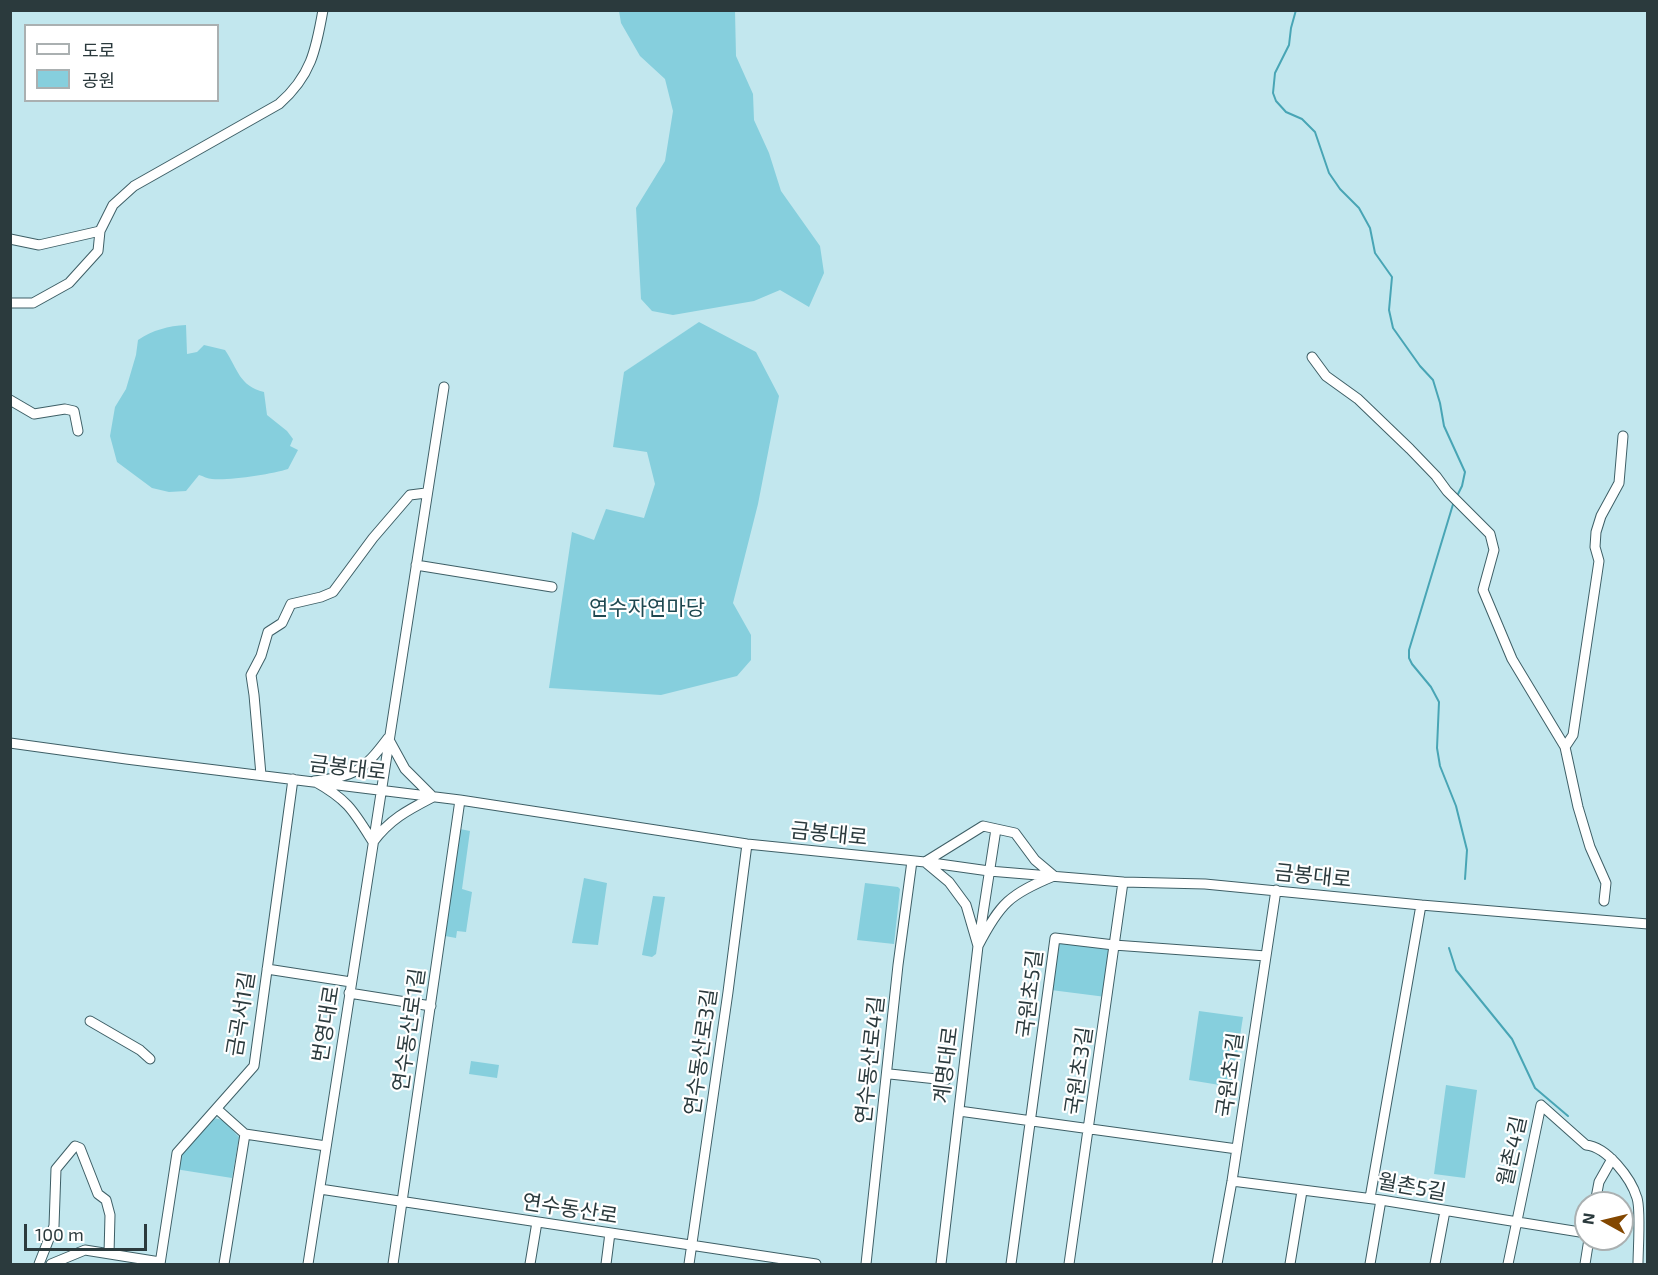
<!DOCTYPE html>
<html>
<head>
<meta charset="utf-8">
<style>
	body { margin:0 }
	#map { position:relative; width:1658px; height:1275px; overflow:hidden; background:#c2e7ee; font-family:"Exo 2","Noto Sans KR",sans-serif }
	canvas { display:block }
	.frame { position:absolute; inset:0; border:12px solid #2b3a3d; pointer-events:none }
	.legend { position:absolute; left:24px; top:24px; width:195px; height:78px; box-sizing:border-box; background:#fff; border:2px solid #aab0b1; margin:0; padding:8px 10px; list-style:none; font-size:18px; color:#2b3a3d }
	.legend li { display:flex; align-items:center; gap:12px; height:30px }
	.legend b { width:30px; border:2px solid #aab0b1 }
	.north { position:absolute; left:1574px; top:1191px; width:60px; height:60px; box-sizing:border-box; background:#fff; border:2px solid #aab0b1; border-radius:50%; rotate:278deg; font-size:16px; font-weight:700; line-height:24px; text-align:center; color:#2b3a3d }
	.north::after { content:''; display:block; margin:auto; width:21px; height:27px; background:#834700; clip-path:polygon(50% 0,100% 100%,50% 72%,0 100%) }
	.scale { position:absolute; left:24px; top:1224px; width:123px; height:27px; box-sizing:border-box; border:3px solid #2b3a3d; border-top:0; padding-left:8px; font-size:18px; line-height:21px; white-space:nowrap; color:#2b3a3d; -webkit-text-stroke:4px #fff; paint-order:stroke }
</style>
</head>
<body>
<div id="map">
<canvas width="1658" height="1275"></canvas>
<div class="frame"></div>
<ul class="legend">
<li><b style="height:8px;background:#fff"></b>도로</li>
<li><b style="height:16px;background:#86cfdd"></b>공원</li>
</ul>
<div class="north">N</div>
<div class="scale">100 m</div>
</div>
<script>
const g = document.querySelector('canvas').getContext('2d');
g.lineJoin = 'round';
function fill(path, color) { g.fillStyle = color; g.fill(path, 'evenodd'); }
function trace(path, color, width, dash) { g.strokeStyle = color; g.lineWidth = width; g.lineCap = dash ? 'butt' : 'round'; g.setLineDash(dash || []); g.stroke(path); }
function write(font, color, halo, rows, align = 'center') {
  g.font = font + ' "Exo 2","Noto Sans KR",sans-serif'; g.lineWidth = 4.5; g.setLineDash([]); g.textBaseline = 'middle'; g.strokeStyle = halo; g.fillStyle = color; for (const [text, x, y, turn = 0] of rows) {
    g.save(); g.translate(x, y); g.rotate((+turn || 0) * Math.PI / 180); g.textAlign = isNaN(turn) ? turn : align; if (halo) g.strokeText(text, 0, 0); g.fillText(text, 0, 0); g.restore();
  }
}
fill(new Path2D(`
	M619,11h116l1,45 17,38 1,26 15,33 12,38 39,55 4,27 -15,34 -29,-17 -26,11 -81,14 -21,-4 -11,-12 -5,-91 29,-47 8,-50 -8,-32 -25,-23 -19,-33z
	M699,322l57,30 23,44 -21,108 -25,99 18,32v25l-14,16 -76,19 -112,-7 23,-156 22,8 12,-31 38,9 11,-34 -8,-32 -34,-5 11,-75z
	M186,325l1,29 10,-2 7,-7 21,5c13,19 14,36 39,42l3,23 20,16 6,8 -3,7 8,4 -10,19c-15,5 -60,12 -76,10 -4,0 -9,-3 -13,-4l-13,16 -17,1 -17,-4 -35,-26 -7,-26 5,-29 11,-18 10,-34 2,-15c15,-10 30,-14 48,-15z
	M460,829l10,2 -8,58 10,3 -6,40 -9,-1 -1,7 -11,-2z
	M584,878l23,5 -9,62 -26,-2z
	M865,883l33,4 2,2 -6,55 -37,-4z
	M653,896l12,1 -9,57 -4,3 -10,-2z
	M1060,940l49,7 -3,50 -55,-7 6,-47z
	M1199,1011l44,6 -11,70 -43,-7z
	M471,1061l28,4 -2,13 -28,-4z
	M1446,1085l31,5 -12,88 -31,-4z
	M209,1117l14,3 16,17 -7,41 -57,-9 2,-16z`), '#86cfdd');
trace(new Path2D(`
	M1296,10l-5,18 -2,17 -14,28 -2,20 3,8 10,11 16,7 13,13 14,41 11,16 19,19 11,20 5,25 17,24 -3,33 4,18 27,38 13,14 7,23 4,23 21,46 -3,14 -5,10
	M1454,501l-45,149v8l3,6 19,23 8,15 -2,46 3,18 16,40 11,44 -2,29
	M1449,948l7,22 56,69 23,49 33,28`), '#48a5b5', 2);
const minor = new Path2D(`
	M10,239l29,6 61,-14
	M10,303h23l36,-20 29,-32 2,-20 13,-26 21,-19 145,-82c32,-28 37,-54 44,-94
	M1312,357l14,19 32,23 52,50 26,27 11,15 43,43 4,16 -11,40 29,69 53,88 13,60 12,40 16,36 -2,18
	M10,400l24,14 31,-5 9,2 4,20
	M416,565l136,22
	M388,738l17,31 28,28c-25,13 -43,22 -60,45 -20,-32 -25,-42 -59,-61 42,-5 49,-10 74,-43z
	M10,743l116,16 334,41 287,44 178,18 64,9 134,11 82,2 216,21 227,19
	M1565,747l8,-12 26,-174 -4,-14 1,-15 5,-16 18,-33 4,-47
	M261,775l-7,-80 -3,-20 10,-19 7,-24 14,-9 9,-19 30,-7 12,-5 40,-54 37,-43 16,-2
	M983,826l32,7 20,27 19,16c-44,18 -54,27 -76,70l-12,-41 -17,-23 -24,-20z
	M267,969l84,13
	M349,993l82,13
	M90,1021l50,29 10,9
	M890,1074l56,6
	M217,1109l28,25 81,12
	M959,1111l278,38
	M1232,1181l149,19 205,33
	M320,1189l496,75
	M1370,1198l51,-293
	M1595,1203l4,-21 13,-23
	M39,1264l15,-38 2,-57 19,-23 5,2 18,46 8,6 4,15 -1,39
	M51,1264l34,-14 75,12
	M160,1264l17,-111 77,-87 39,-287
	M224,1264l21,-130
	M308,1264l136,-877
	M393,1264l67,-464
	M530,1264l7,-42
	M606,1264l4,-31
	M689,1264l39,-272 19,-148
	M866,1264l32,-299 14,-104
	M941,1264l37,-318 18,-117
	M1011,1264l44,-326 59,7 152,11
	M1069,1264l54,-382
	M1217,1264l15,-83 44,-291
	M1290,1264l12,-73
	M1370,1264l11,-64
	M1435,1264l10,-53
	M1508,1264l33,-159 45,40c21,2 45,33 51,53 4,12 1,52 1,66
	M1585,1264l4,-25`);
trace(minor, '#3e5f66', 11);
trace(minor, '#fff', 9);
write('21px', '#1e4850', '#fff', [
	["연수자연마당",647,608]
]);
write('21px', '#2b3a3d', '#fff', [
	["금봉대로",348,768,7],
	["금봉대로",829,834,6],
	["금봉대로",1313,876,6],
	["국원초5길",1030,994,-83],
	["금곡서1길",241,1014,-81],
	["번영대로",326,1024,-81],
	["연수동산로1길",409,1030,-82],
	["연수동산로3길",701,1052,-82],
	["연수동산로4길",870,1060,-84],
	["계명대로",946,1065,-83],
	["국원초3길",1079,1071,-82],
	["국원초1길",1230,1075,-82],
	["월촌4길",1512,1151,-78],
	["월촌5길",1412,1187,10],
	["연수동산로",570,1209,9]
]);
</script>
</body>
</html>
